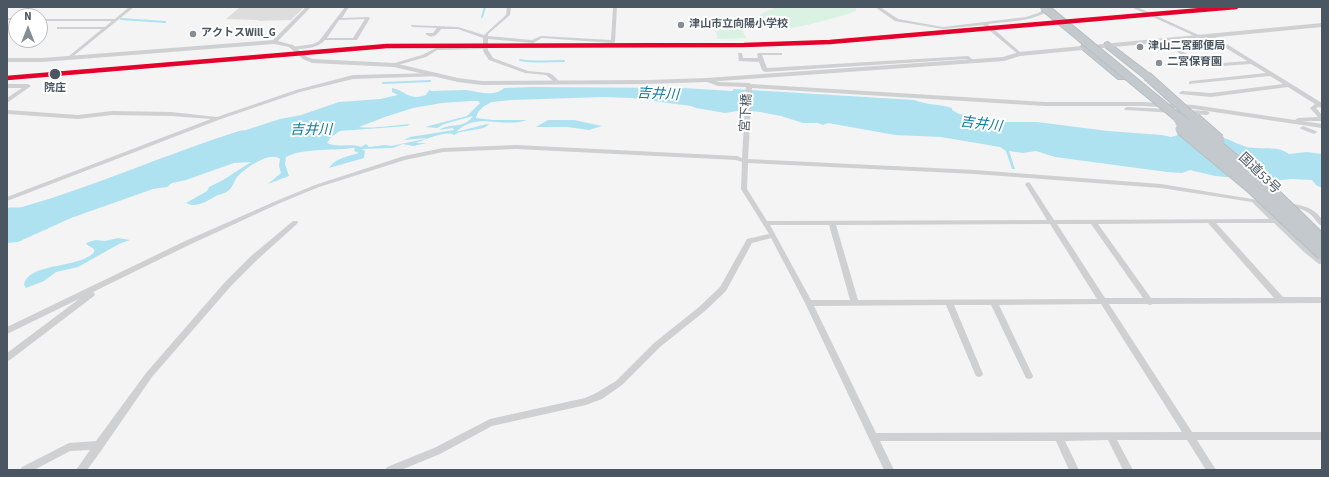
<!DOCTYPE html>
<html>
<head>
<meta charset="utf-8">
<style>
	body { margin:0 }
	#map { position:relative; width:1329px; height:477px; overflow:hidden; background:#f4f4f4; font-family:"Source Sans 3",sans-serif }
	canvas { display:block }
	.frame { position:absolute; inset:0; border:8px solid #4a5661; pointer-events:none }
	.north { position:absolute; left:8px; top:8px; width:40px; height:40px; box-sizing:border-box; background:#fff; border:1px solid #b7bbc0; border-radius:50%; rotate:0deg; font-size:11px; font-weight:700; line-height:16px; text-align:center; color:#4a5661 }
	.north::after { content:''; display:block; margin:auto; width:14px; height:18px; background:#868d94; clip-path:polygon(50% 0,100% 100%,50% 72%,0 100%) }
</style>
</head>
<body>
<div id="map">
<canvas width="1329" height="477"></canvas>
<div class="frame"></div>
<div class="north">N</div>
</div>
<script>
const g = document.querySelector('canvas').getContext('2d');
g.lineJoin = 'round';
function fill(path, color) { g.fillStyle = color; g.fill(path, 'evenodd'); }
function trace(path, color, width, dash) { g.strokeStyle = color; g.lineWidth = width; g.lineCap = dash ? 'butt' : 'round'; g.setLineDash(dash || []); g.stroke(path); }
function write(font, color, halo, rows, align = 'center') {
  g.font = font + ' "Source Sans 3","Noto Sans JP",sans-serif'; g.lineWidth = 4; g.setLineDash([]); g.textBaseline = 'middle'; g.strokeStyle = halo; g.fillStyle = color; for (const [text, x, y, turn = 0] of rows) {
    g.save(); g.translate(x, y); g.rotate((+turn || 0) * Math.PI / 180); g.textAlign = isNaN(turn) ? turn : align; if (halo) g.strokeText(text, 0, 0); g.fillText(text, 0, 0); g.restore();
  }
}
fill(new Path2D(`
	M778,7h78v4c-20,7 -70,22 -90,17 -3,-1 -7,-4 -11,-6 5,-10 13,-12 23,-15z
	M719,28h22l5,10 -29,1 -1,-8h3z`), '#d9f2e3');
fill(new Path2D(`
	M532,87l151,1 49,3 2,-2 180,11c12,5 26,4 38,8v2l7,4 48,8h30l71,9 54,4 9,2 7,-2c10,1 42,1 49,4 7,3 13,6 20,8 14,3 30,-2 42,7l18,-2 15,2v34l-6,-3 -4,-5 -21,-1 -17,2 -59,-5 -25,-6 -8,3 -15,-1 -112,-15 -19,-6 -13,2 -14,-2 6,18h-3l-6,-18 -6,-4 -59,-10 -46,-2 -67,-12 -5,2 -5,-2h-15l-22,-7 -21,-4 -17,-2 -18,3 -29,-5 -5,-2 -59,-8 -29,-1 -92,3 -19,2c-7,3 -15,8 -16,16l17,2h34c-26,9 -49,-9 -71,12l31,-8h2l-1,1c-5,6 -24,4 -34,10 -8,-5 -29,5 -38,8h11l-14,3 -10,-2 -10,4 -31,1 3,2 -1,7 -35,10c6,-10 20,-12 30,-15l-5,-2 1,-3h-3c-19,3 -50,0 -66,9l-1,7 4,12 -21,8 13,-11 -2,-7 1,-7c-10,-9 -36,10 -43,18 -3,4 -4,10 -8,13 -3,3 -7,4 -11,5 -10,5 -21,14 -32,8l21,-12 2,-4 14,-7 28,-18 -17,1 -48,17 -14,3 -5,4 -14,2 -82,29 -53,24 -11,1v-35c5,-1 10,0 15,-1 74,-21 144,-53 217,-76l7,-1 34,-11 21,-4 38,-13 41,-3 18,-4 -6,-3v-4c14,3 16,13 34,7l4,-6v2c12,0 23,-1 35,-1 13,1 28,8 39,-2zM471,101h7l2,2 -13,13 -42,11 12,1 7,-4 29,-8c-10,14 -22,6 -34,14l14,-2 1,2 -44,7 -6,3 22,-2 -1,1 -34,7 -6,-1 -16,2 -3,-3 -5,3c-11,-4 -23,1 -34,-4l4,-6 9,-6 67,-5 3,-2c-15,1 -37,5 -51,3l26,-10 28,-9 29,-5z
	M548,120h26l28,6 -13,4 -22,-3h-31z
	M118,238l12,2 -11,4 -41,23 -22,5 -12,9 -18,7 -2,-3c4,-23 56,-16 70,-33v-3l-8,-5 2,-2 8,-2 9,1z`), '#aee2f0');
trace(new Path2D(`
	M482,17l3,-10
	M121,19l44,3
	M520,60c16,3 28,1 44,1
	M383,83l47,-2`), '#aee2f0', 2);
fill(new Path2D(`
	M240,7h64l-13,13 -33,1 1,-1 -33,-1z`), '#ddddde');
const trunk = new Path2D(`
	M1108,42l42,32 1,2 -1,2h-6l-39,-31 -1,-2 1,-2z
	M1085,44l3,1 36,30 1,2 -1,2h-6l-36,-30 -1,-2 1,-2z`);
trace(trunk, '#b9bec3', 2);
fill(new Path2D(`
	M129,7h5l-63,51 -2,-1v-1l33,-27h-45v-2h48l7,-6h-72v-2h75z
	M306,7h5l-35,36h-4v-2z
	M345,7h4l-7,11 26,-1 2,1 -13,22h-32c-6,8 -24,10 -33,9v-2l21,-3 6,-3zM365,19l-12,19h-26l12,-18z
	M507,7h4l-1,8 -22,19v2l44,4 9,-4 70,4 2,-32h-38l-2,-1h44l-2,35 -2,1 -71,-5 -9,5 -45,-4v11l5,8 35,13 21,2 4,2 6,6v2l-2,1 -11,-9 -21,-2 -36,-13 -5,-7 -1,-4 -46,1 -11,7 -35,10 -3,-2 34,-10 14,-7 47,-2v-8l-25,-9h-17c-5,7 -8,10 -16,5l2,-1h6l4,-5 -24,-1 -2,-1v-1l47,2 26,8 22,-20z
	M875,7h5l18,12 45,8 83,-10 12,-4 11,-6h5c-18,15 -44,14 -66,17l33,29v2h-2l-36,-30 -40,4 -48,-8z
	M1131,7h6l66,30 -4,1z
	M7,18h9v2h-9z
	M1208,35h4l110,68v5l-3,-1 -3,1 6,7v6h-19l19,3v4l-128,-19 -52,-3h-97l-293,-18 -4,71 227,11 186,14 109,18 1,1 -3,2 -7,-1 49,44 12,10v6h-3l-15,-12 -30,-29h-58l67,74h39v6l-169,1 -3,1 -3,-1h-38l83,128h130v8h-125l19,30h-10l-19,-30h-70l16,30h-10l-15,-30 -43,1 14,29h-10l-13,-29h-176l14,29h-10l-79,-167 -34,-65 -19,5 -26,48 -21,20 -45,36 -38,38 -20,14 -16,6 -94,21 -52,28 -39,16h-16l2,-3 47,-19 56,-29 95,-21 11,-5 20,-12 38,-38 45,-36 21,-20 27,-48 22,-5 -28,-45 1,-27 -6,-2 -220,-11 -73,3 -38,8 -86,27 -39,16 -93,43 -94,46 2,2 -1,2 -84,64 -3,1v-8l72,-54 -72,35v-7l176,-85 93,-41 39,-16 89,-29 39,-8 73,-3 221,11 5,2 4,-71 -28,-1 -14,-5v-2l2,-1 13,4 30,1 2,1 294,18h97l52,3 101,15 3,-2 20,-1 -8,-9 5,-4 -27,-17 -77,10 -31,-3 -1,-1 3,-2 29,2 72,-9 -13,-8 -81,8v-2l2,-1 75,-8 -15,-9 -44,3 -19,-7 -26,-20 4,-1 26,19 17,6 38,-3 -39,-24zM748,163l227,11 186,14 91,14 17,17 -215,1 -24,-37 -2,-1 -3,2 22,36 -280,1 -20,-32zM1208,223l66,75h-123l-53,-74zM1050,224l47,75 -239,1 -22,-75zM1057,224h34l52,74h-38zM770,225h59l21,75h-39zM1101,304l81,128 -306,1 -62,-127 132,-1 29,69 1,2 3,1 3,-1 1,-2 -29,-69h37l34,71 1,2 3,1 3,-1 1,-2 -34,-71z
	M738,53h4l1,5h15l-1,-4 2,-1h23v2h-20l5,13 201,-12 7,5 -5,1 -3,-3 -202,13 -3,-2 -3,-8 -20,-1z
	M437,73l3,2 -1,1 -86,3 -53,13 -79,27 -214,82v-4l204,-78 -40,-3 -59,-1 -34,4 -71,-5v-4l71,5 34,-4 59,1 46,5 79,-27 57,-15z
	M7,84h21l3,2 -24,17v-5l15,-10h-15z
	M1127,107l80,4 3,2 -3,2 -82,-5 -1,-1z
	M1303,126l13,5 1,1 -3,2 -13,-5 -1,-1z
	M1287,203c15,2 26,4 35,16v7c-5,-2 -7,-8 -12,-12 -7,-6 -16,-6 -25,-8l-1,-1z
	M293,221h4l1,2 -41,37 -26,26 -79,91 -49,71 -16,22h-11l14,-20 -20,1 -36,19h-14l2,-3 47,-24 27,-2 50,-68 79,-91 26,-26z`), '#ced0d2');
fill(new Path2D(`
	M1322,23v4l-302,29 -16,5 -298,21 -58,2 -166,1 -24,-3 -64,-15 -82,-4 -9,-4 -14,-12 -15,-3 -232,18h-35v-4h35l232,-18 19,5 14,12 6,2 81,4 64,15 24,3 166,-1 58,-2 297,-21 16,-5z`), '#ced0d2');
fill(trunk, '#c4c9cd');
const trunkBridgeFar1 = new Path2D(`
	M1044,7l137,113
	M1147,76l49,44`);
const trunkBridge = new Path2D(`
	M1179,119l36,25 51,42 56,54
	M1195,119l24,21
	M1181,129l71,59 70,66`);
trace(trunkBridgeFar1, '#b9bec3', 10, []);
trace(trunkBridge, '#b9bec3', 13, []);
trace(trunkBridgeFar1, '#c4c9cd', 8);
trace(trunkBridge, '#c4c9cd', 11);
trace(new Path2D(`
	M7,78l380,-32 357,-1 86,-3 406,-35`), '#e4002b', 4.5);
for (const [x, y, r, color] of [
	[681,25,4,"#868d94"],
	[193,34,4,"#868d94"],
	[1140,47,4,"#868d94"],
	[1159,63,4,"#868d94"],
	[55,74,6,"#4a5661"]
]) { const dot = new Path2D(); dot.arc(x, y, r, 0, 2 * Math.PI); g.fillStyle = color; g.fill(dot); trace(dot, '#fff', 1.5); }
write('bold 11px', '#4a5661', '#fff', [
	["津山市立向陽小学校",689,25],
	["アクトスWill_G",201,34],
	["津山二宮郵便局",1148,47],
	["二宮保育園",1167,63]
], 'left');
write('bold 11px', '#4a5661', '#fff', [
	["院庄",55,89]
]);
write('13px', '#4a5661', '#fff', [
	["宮下橋",747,113,-87],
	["国道53号",1259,174,44]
]);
write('italic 14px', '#0c7c9b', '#fff', [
	["吉井川",658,95,3],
	["吉井川",981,125,7],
	["吉井川",311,131]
]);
</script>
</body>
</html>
